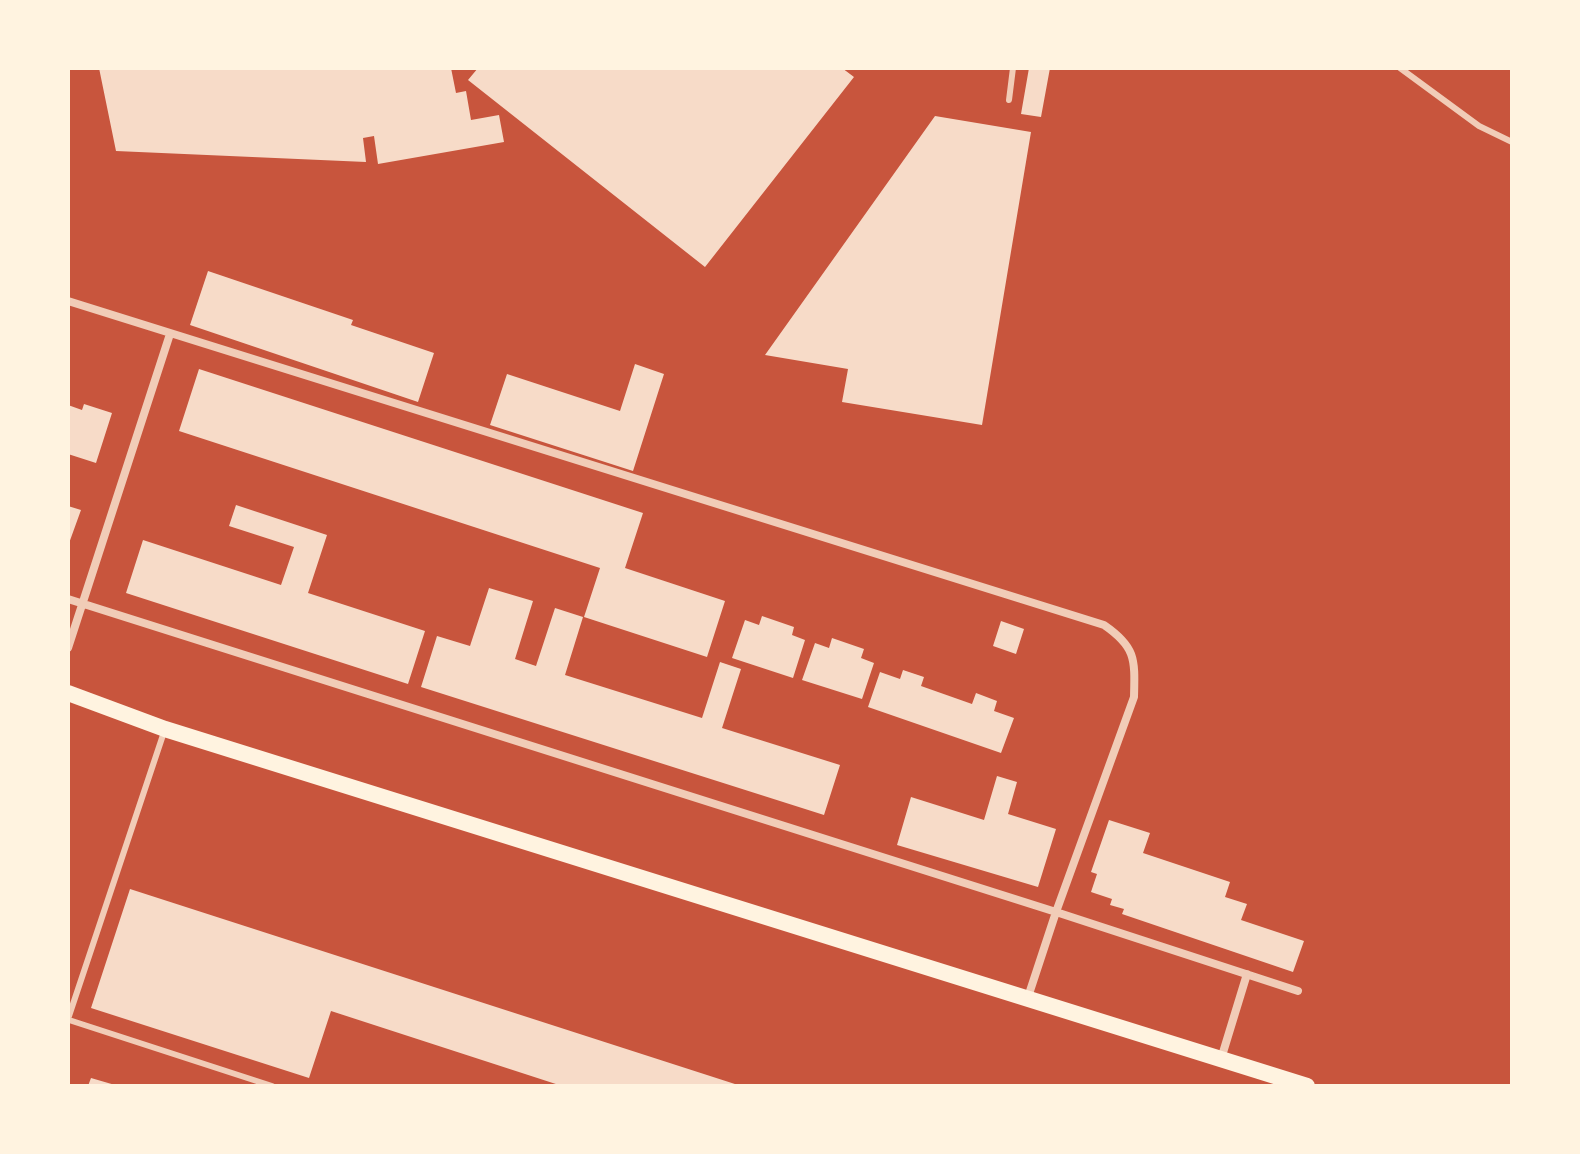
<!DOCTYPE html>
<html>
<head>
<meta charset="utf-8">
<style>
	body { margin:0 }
	#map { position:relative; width:1580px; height:1154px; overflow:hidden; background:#c8553d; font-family:Raleway,sans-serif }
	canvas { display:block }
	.frame { position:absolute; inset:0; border:70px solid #fff3e0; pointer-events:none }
</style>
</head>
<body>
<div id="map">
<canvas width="1580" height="1154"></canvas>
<div class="frame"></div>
</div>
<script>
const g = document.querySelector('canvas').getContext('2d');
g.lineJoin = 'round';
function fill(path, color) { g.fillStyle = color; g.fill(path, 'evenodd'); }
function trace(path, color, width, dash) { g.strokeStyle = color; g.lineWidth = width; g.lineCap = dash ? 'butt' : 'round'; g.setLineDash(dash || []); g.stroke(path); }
fill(new Path2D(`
	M99,68h352l5,25 10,-2 5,29 28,-5 5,27 -126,22 -4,-28 -11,2 3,24 -250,-11z
	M478,68h364l12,9 -149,190 -237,-187z
	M1029,68h21l-9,49 -20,-3z
	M935,116l96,16 -49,293 -140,-23 6,-33 -83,-14z
	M208,271l145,49 -2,5 83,28 -16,49 -228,-77z
	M635,364l29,10 -31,97 -143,-46 17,-51 113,37z
	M199,369l444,144 -18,55 100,33 -18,56 -123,-40 16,-49 -421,-137z
	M84,404l28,9 -16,50 -28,-9v-49l14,5z
	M236,505l91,30 -19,58 117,38 -17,53 -282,-91 17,-53 138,45 13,-38 -65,-21z
	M68,506l13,4 -13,36z
	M489,588l44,13 -18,58 21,7 19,-58 28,9 -18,58 137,43 18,-56 21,7 -19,59 118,37 -16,50 -403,-128 16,-51 33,10z
	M762,616l32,11 -2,8 13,5 -12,38 -61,-20 13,-38 14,5z
	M1001,621l23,8 -8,25 -23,-8z
	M832,638l32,11 -3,9 13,5 -12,36 -60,-19 13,-37 14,5z
	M903,670l21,7 -3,9 51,18 4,-11 21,8 -3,10 20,7 -13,35 -133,-46 12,-35 20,7z
	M997,776l20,6 -9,32 48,15 -18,58 -141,-42 14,-48 73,23z
	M1109,820l41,13 -7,20 87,29 -5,15 22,7 -6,16 63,21 -11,31 -171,-58 2,-5 -14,-4 2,-6 -21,-7 6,-18 -6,-2z
	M130,889l608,196v1h-176l-231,-75 -22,67 -218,-70z
	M91,1078l24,7v1h-27z`), '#f7dbc8');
trace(new Path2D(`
	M1400,68l79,58 33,16
	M1009,100l4,-32
	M68,1019l97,-290
	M69,1020l203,66`), '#f1ccb7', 6);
trace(new Path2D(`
	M68,301l1036,324c32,22 31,34 30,72l-78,215 -988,-313
	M68,648l102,-314
	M1028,997l28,-85 242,79
	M1221,1059l26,-85`), '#f1ccb7', 8);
trace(new Path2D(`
	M68,693l97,36 1142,357`), '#fff3e0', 16);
</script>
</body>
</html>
